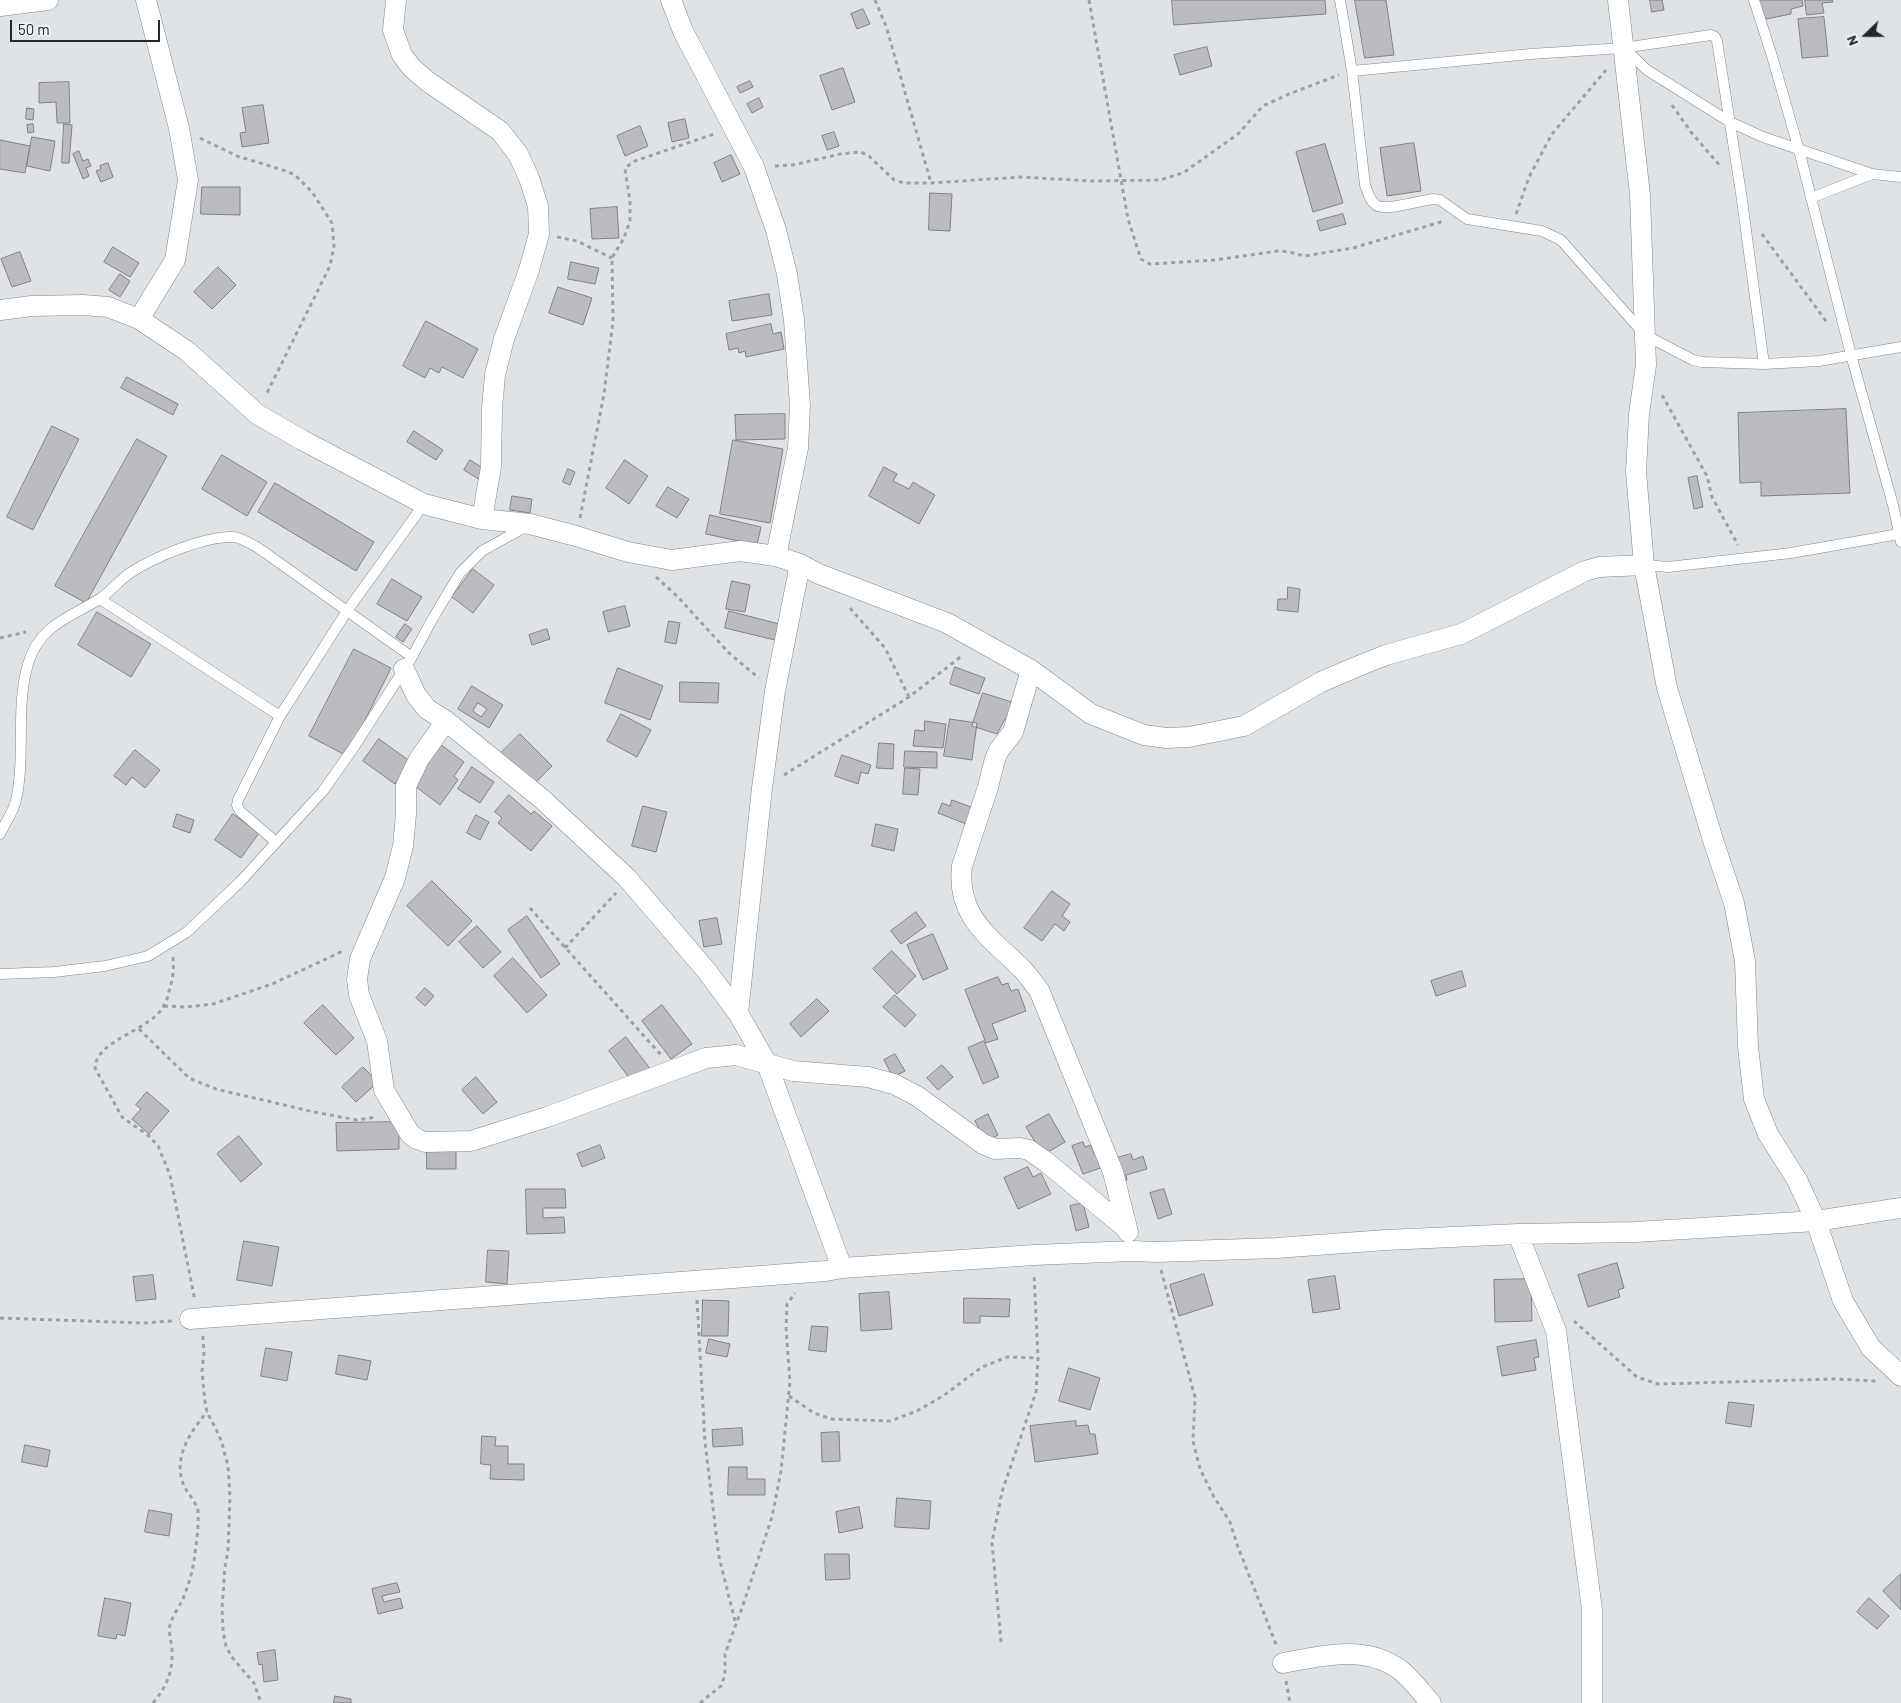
<!DOCTYPE html>
<html>
<head>
<meta charset="utf-8">
<style>
	body { margin:0 }
	#map { position:relative; width:1901px; height:1703px; overflow:hidden; background:#e0e3e6; font-family:Barlow,sans-serif }
	canvas { display:block }
	.north { position:absolute; left:1841px; top:10px; width:50px; height:50px; -webkit-text-stroke:4px #edf0f4; paint-order:stroke; rotate:248deg; font-size:14px; font-weight:700; line-height:20px; text-align:center; color:#252627 }
	.north::after { content:''; display:block; margin:auto; width:18px; height:22px; background:#252627; clip-path:polygon(50% 0,100% 100%,50% 72%,0 100%) }
	.scale { position:absolute; left:10px; top:20px; width:150px; height:22px; box-sizing:border-box; border:2px solid #252627; border-top:0; padding-left:6px; font-size:15px; line-height:18px; white-space:nowrap; color:#252627; -webkit-text-stroke:4px #edf0f4; paint-order:stroke }
</style>
</head>
<body>
<div id="map">
<canvas width="1901" height="1703"></canvas>
<div class="north">N</div>
<div class="scale">50 m</div>
</div>
<script>
const g = document.querySelector('canvas').getContext('2d');
g.lineJoin = 'round';
function fill(path, color) { g.fillStyle = color; g.fill(path, 'evenodd'); }
function trace(path, color, width, dash) { g.strokeStyle = color; g.lineWidth = width; g.lineCap = dash ? 'butt' : 'round'; g.setLineDash(dash || []); g.stroke(path); }
const building = new Path2D(`
	M1172,0h153l1,14 -152,11z
	M1355,0h31l8,55 -29,3z
	M1650,0h12l2,10 -12,2z
	M1757,0h45l1,6 -12,3v5l-30,6z
	M1805,0h27l1,2 -11,1 2,10 -17,2z
	M863,9l7,15 -13,5 -6,-15z
	M1824,17l4,39 -26,2 -4,-39z
	M1207,47l5,19 -32,9 -6,-20z
	M843,68l12,34 -23,8 -12,-34z
	M750,81l3,6 -13,6 -3,-6z
	M69,82l1,41h-13l-1,-21 -17,1v-20z
	M759,98l4,9 -11,6 -5,-9z
	M263,105l6,38 -27,4 -2,-14 6,-1 -4,-24z
	M27,108l7,1 -1,11 -7,-1z
	M685,119l4,19 -17,4 -4,-19z
	M33,124l1,8 -6,1 -1,-8z
	M64,124l8,1 -3,38h-7z
	M640,126l8,20 -23,10 -8,-20z
	M834,132l5,14 -12,4 -5,-14z
	M32,137l23,4 -5,30 -23,-5z
	M0,140l30,6 -5,27 -25,-4z
	M1414,143l7,48 -34,5 -7,-48z
	M1325,144l18,59 -30,9 -17,-60z
	M79,151l4,10 5,-2 3,7 -5,2 3,8 -6,3 -10,-25z
	M731,155l9,19 -18,8 -8,-19z
	M108,163l5,14 -12,5 -5,-11 5,-2 -1,-3z
	M202,187h38v28l-39,-1z
	M930,193l22,1 -2,37 -21,-1z
	M617,207l2,31 -27,1 -2,-30z
	M1343,214l3,10 -26,7 -3,-10z
	M113,247l26,16 -9,14 -26,-15z
	M20,252l11,29 -19,6 -11,-28z
	M571,262l28,6 -4,16 -27,-5z
	M218,267l18,18 -24,24 -18,-17z
	M120,274l10,7 -10,16 -11,-7z
	M558,287l34,11 -9,27 -34,-12z
	M769,294l3,21 -40,6 -3,-20z
	M426,321l52,28 -15,29 -21,-11 -3,6 -9,-5 -5,10 -22,-12z
	M771,324l2,10 8,-2 3,17 -38,8 -1,-6 -6,2 -1,-5 -9,2 -3,-16z
	M127,377l51,27 -5,11 -52,-27z
	M1846,409l4,84 -89,3v-14l-21,1 -2,-70z
	M785,414v25l-49,1 -1,-25z
	M52,426l27,13 -46,91 -26,-13z
	M414,431l29,19 -7,10 -29,-18z
	M137,439l30,17 -81,147 -31,-17z
	M733,440l50,9 -13,74 -50,-9z
	M222,455l45,27 -20,34 -45,-27z
	M470,460l16,10 -6,10 -16,-10z
	M625,460l23,16 -19,28 -23,-16z
	M884,467l13,7 -4,7 16,8 4,-7 22,13 -16,29 -50,-28z
	M568,469l7,3 -5,13 -7,-3z
	M1697,476l6,31 -9,2 -6,-31z
	M275,483l99,59 -18,29 -98,-59z
	M668,487l21,12 -12,19 -21,-12z
	M512,496l20,3 -2,14 -20,-3z
	M710,515l51,12 -4,18 -51,-11z
	M473,569l21,16 -21,28 -21,-16z
	M392,579l30,18 -15,24 -30,-17z
	M732,581l18,4 -5,27 -19,-3z
	M1288,587l12,2 -2,23 -21,-2 1,-11h9z
	M625,606l5,20 -22,6 -5,-20z
	M729,611l50,13 -4,16 -50,-12z
	M97,612l54,32 -20,33 -53,-32z
	M669,621l11,2 -4,21 -11,-2z
	M405,624l7,5 -9,13 -7,-5z
	M547,629l3,10 -18,6 -3,-10z
	M354,649l37,19 -44,88 -38,-20z
	M955,667l30,11 -6,16 -29,-10z
	M618,668l45,18 -13,34 -45,-17z
	M680,682l39,1 -1,20 -38,-1z
	M472,686l31,19 -14,23 -31,-19zM478,703l9,6 -6,8 -8,-6z
	M983,693l32,10 -6,17 -4,-1 -8,15 -25,-8z
	M621,714l30,16 -14,27 -30,-16z
	M950,719l27,4 -5,37 -28,-4z
	M925,721l21,3 -3,24 -30,-2 2,-16 9,1z
	M520,734l32,32 -20,20 -32,-32z
	M379,739l32,23 -16,22 -32,-23z
	M879,743l15,1 -1,25 -16,-1z
	M440,744l24,18 -10,14 4,4 -18,25 -29,-22z
	M135,750l25,20 -15,18 -13,-11 -6,8 -12,-9z
	M905,751l32,1v16l-33,-1z
	M842,755l29,10 -3,9 -7,-2 -3,12 -23,-8z
	M472,767l22,15 -14,21 -22,-14z
	M905,768l15,1 -2,26 -15,-1z
	M509,795l22,19 3,-3 18,15 -21,25 -33,-28 4,-5 -7,-6z
	M952,800l19,7 -5,17 -28,-11 4,-10 8,3z
	M643,806l24,6 -11,40 -24,-6z
	M177,814l17,6 -4,13 -17,-6z
	M233,814l26,19 -18,25 -26,-18z
	M476,815l13,7 -9,18 -13,-7z
	M876,824l22,5 -4,22 -22,-5z
	M432,881l40,40 -24,25 -41,-40z
	M1052,891l18,13 -8,12 8,6 -6,9 -9,-7 -13,17 -18,-13z
	M916,912l10,14 -25,18 -10,-13z
	M527,916l33,48 -19,14 -33,-48z
	M717,918l5,26 -18,3 -5,-26z
	M477,926l24,26 -18,16 -24,-26z
	M933,934l15,35 -25,11 -16,-35z
	M892,951l24,25 -19,18 -24,-25z
	M513,958l34,37 -20,18 -33,-37z
	M1462,971l4,15 -30,10 -5,-15z
	M998,977l4,8 6,-2 3,8 7,-2 8,22 -34,13 6,15 -12,4 -21,-53z
	M425,988l9,8 -9,10 -9,-8z
	M895,995l21,20 -11,12 -22,-20z
	M817,999l12,12 -28,26 -11,-13z
	M323,1005l31,33 -18,17 -32,-32z
	M662,1005l30,39 -21,15 -29,-38z
	M626,1037l25,33 -18,13 -24,-32z
	M984,1041l15,36 -16,7 -15,-36z
	M895,1054l10,17 -12,6 -9,-17z
	M942,1065l11,12 -15,13 -11,-12z
	M363,1067l15,15 -22,20 -14,-15z
	M476,1077l21,25 -14,12 -21,-24z
	M147,1092l22,19 -20,23 -17,-15 9,-10 -5,-4z
	M988,1114l10,21 -12,7 -11,-21z
	M1049,1114l16,28 -22,13 -17,-28z
	M399,1122v27l-62,2 -1,-28z
	M239,1136l23,28 -21,18 -24,-28z
	M1083,1142l2,5 6,-2 3,9 6,-2 6,14 -23,8 -11,-28z
	M600,1145l5,13 -23,9 -5,-13z
	M427,1146h29v23h-29z
	M1131,1154l2,6 10,-4 4,13 -21,6 1,5 -7,3 -7,-24z
	M1028,1167l5,10 8,-4 10,21 -33,15 -14,-31z
	M526,1189h39l1,19h-23v10l21,-1 1,16 -38,1z
	M1164,1189l8,25 -14,5 -8,-26z
	M1083,1203l6,24 -13,4 -6,-25z
	M244,1241l35,6 -7,39 -35,-6z
	M488,1250l21,1 -2,33 -21,-2z
	M1617,1263l7,25 -6,2 2,7 -32,10 -10,-32z
	M1204,1274l9,31 -34,11 -9,-31z
	M153,1275l3,24 -20,2 -3,-24z
	M1335,1276l5,33 -27,4 -5,-33z
	M1531,1279l1,42 -37,1 -1,-42z
	M889,1292l3,37 -31,2 -2,-37z
	M964,1298l46,1 -1,18 -29,-1v7h-16z
	M703,1300l26,1 -1,35h-26z
	M812,1326l16,1 -2,25 -17,-2z
	M709,1339l21,5 -3,13 -21,-4z
	M1536,1340l3,17 -5,1 2,12 -34,6 -5,-29z
	M266,1348l26,4 -5,29 -26,-5z
	M339,1355l32,6 -4,19 -31,-6z
	M1069,1368l31,10 -10,32 -31,-9z
	M1729,1402l25,3 -3,22 -25,-4z
	M1076,1421v5l12,-1 2,9h5l3,20 -63,8 -5,-36z
	M742,1428l1,17 -30,2 -1,-17z
	M839,1432l1,29 -18,1 -1,-29z
	M482,1436l14,1 -1,9h13v18h16v16l-34,-1 1,-14 -10,-1z
	M25,1445l25,5 -3,17 -25,-5z
	M729,1467h18v12h18v16h-37z
	M897,1498l34,3 -2,28 -34,-2z
	M859,1507l4,21 -24,5 -3,-21z
	M149,1510l23,4 -3,22 -24,-4z
	M825,1554h24l1,25 -24,1z
	M1901,1574v36l-18,-19z
	M397,1583l3,9 -18,4 2,6 16,-4 3,10 -25,6 -6,-25z
	M105,1598l26,5 -6,33 -8,-2 -1,5 -18,-3z
	M1869,1598l20,18 -12,13 -20,-17z
	M275,1650l3,30 -14,2 -2,-18 -3,1 -2,-12z
	M335,1696l16,3v4h-17z`);
fill(building, '#bcbbbf');
trace(building, '#818185', 1);
const service = new Path2D(`
	M1340,0l12,71 13,114c3,7 4,15 11,20 10,7 45,-5 58,-6l6,1 27,19 75,12 19,9 84,95 48,25 9,2 62,2 55,-3 82,-14
	M1754,0l18,56 27,94 52,205 42,150 8,37
	M1626,50l21,20 83,52 33,15 109,37 29,3
	M1352,71l179,-17 92,-6 88,-13 4,2 2,4 24,152 23,171
	M1811,198l61,-24
	M1644,565l24,2 123,-14 108,-19
	M100,599l180,117
	M0,834c5,-11 14,-23 16,-34 10,-45 -1,-92 12,-136 11,-38 40,-46 70,-64 12,-7 21,-20 32,-27 24,-16 75,-37 103,-36 8,0 17,7 24,10l155,110
	M276,842l-36,-31 -3,-6 1,-5 42,-84 67,-105 77,-107
	M0,974l54,-2 51,-6 43,-10 39,-24 53,-50 83,-91 29,-41 60,-93 21,-39 27,-45 22,-22 45,-25`);
const minor = new Path2D(`
	M396,0l-3,30 9,25 10,13 15,13 73,50 18,23 11,24 9,28 1,28 -10,36 -25,69 -9,36 -3,34 -1,58 -9,52
	M671,0l12,31 71,136 22,63 11,44 7,46 6,86 -2,42 -22,108
	M1618,0l22,195 6,170 -7,49 -3,58 8,93 23,123 47,155 20,60 11,58 3,86 6,52 14,35 29,46 19,41 27,80 28,47 30,28
	M0,6l48,-6
	M0,310l32,-4 51,-1 25,2 31,12 48,32 70,63 45,26 122,64 58,15 48,5 46,12 52,16 44,8 68,-9 36,5 24,8 19,10 128,49 84,47 60,44 53,21 22,3 23,-1 55,-11 77,-44 35,-15 30,-12 75,-21 124,-63 14,-4 45,-2
	M139,319l36,-59 13,-80 -9,-52 -33,-128
	M404,669l12,26 11,14 19,12 96,78 85,79 79,92 32,43 29,51 75,204
	M1031,670l-18,62 -14,18 -4,9 -7,28 -26,79c-6,51 28,71 60,103 6,6 11,14 17,21l74,182 15,60
	M446,721l-27,38 -13,27v28l-3,32 -8,32 -35,81 -3,20 2,16 18,46 7,49 26,44 7,5 8,3 46,-1 76,-24 159,-59 30,-3 57,16 75,6 26,7 23,12 66,48 12,5 25,-1 9,2 16,11 82,68
	M738,1013l24,-225 13,-97 25,-127
	M1518,1234l38,97 36,279v93
	M190,1319l636,-48 16,-3 192,-13 98,-4 25,1 119,-4 110,-8 132,-6 117,-2 181,-11 85,-13
	M1283,1663c38,-7 81,-19 116,6 12,9 22,23 32,34`);
trace(service, '#84878a', 11);
trace(minor, '#84878a', 21);
trace(new Path2D(`
	M875,0l11,26 45,157
	M1089,0l39,219 13,40 9,5 65,-4 63,-9 12,1 14,4 49,-8 91,-27
	M1672,105l19,27 30,35
	M200,138l37,18 49,15 9,4 17,17 20,31 2,23 -4,20 -64,129
	M775,166l18,-1 47,-11 21,-2 8,4 25,24 10,3h27l90,-6 70,4 69,-1 23,-7 55,-39 25,-28 26,-12 50,-19
	M1516,214l13,-37 23,-43 54,-64
	M1762,234l64,87
	M557,237l20,4 35,17
	M1662,395l45,81 5,21 26,48
	M580,518l24,-124 9,-73 -1,-63 12,-20 6,-17v-19l-5,-33 4,-4 6,-4 79,-27
	M656,577l21,19 53,58 29,24
	M850,608l35,40 24,49
	M0,638l26,-6
	M784,775l125,-78 54,-42
	M530,908l131,147
	M565,948l51,-55
	M173,957c1,11 0,21 -3,31 -2,6 -3,14 -7,19 -14,24 -67,33 -68,61l27,49 27,19 9,10 12,29 25,126
	M164,1006l22,1 27,-3 59,-20 71,-33
	M139,1029l50,49 27,11 98,23 43,8 20,-3
	M1161,1270l34,127 -2,44 7,28 14,28 16,25 8,25 39,100
	M697,1300l8,142 14,115 17,68
	M0,1318l143,5 29,-2
	M1574,1321l63,56 21,7 177,-5 43,2
	M203,1336l1,17 -2,18 3,31 2,10 12,23 4,12 5,19 2,31 -2,54 -3,16 -3,41 1,23 3,15 5,10 23,27 7,20
	M789,1396l25,17 17,6 59,2 27,-10 26,-15 39,-29 25,-10 31,1
	M1001,1642l-9,-100 10,-50 34,-100 2,-34 -4,-85
	M1286,1681l4,22
	M153,1703c13,-16 20,-30 19,-52 0,-9 -4,-17 -2,-26 2,-8 8,-17 12,-24 5,-12 10,-27 12,-40 2,-16 5,-34 4,-50 -2,-9 -9,-16 -13,-23 -14,-28 5,-56 22,-76
	M700,1703l21,-17 4,-11v-21l18,-49 29,-88 9,-46 9,-89 -4,-54 1,-24 8,-11`), '#9da0a2', 3, [4, 4]);
trace(service, '#fff', 10);
trace(minor, '#fff', 20);
</script>
</body>
</html>
